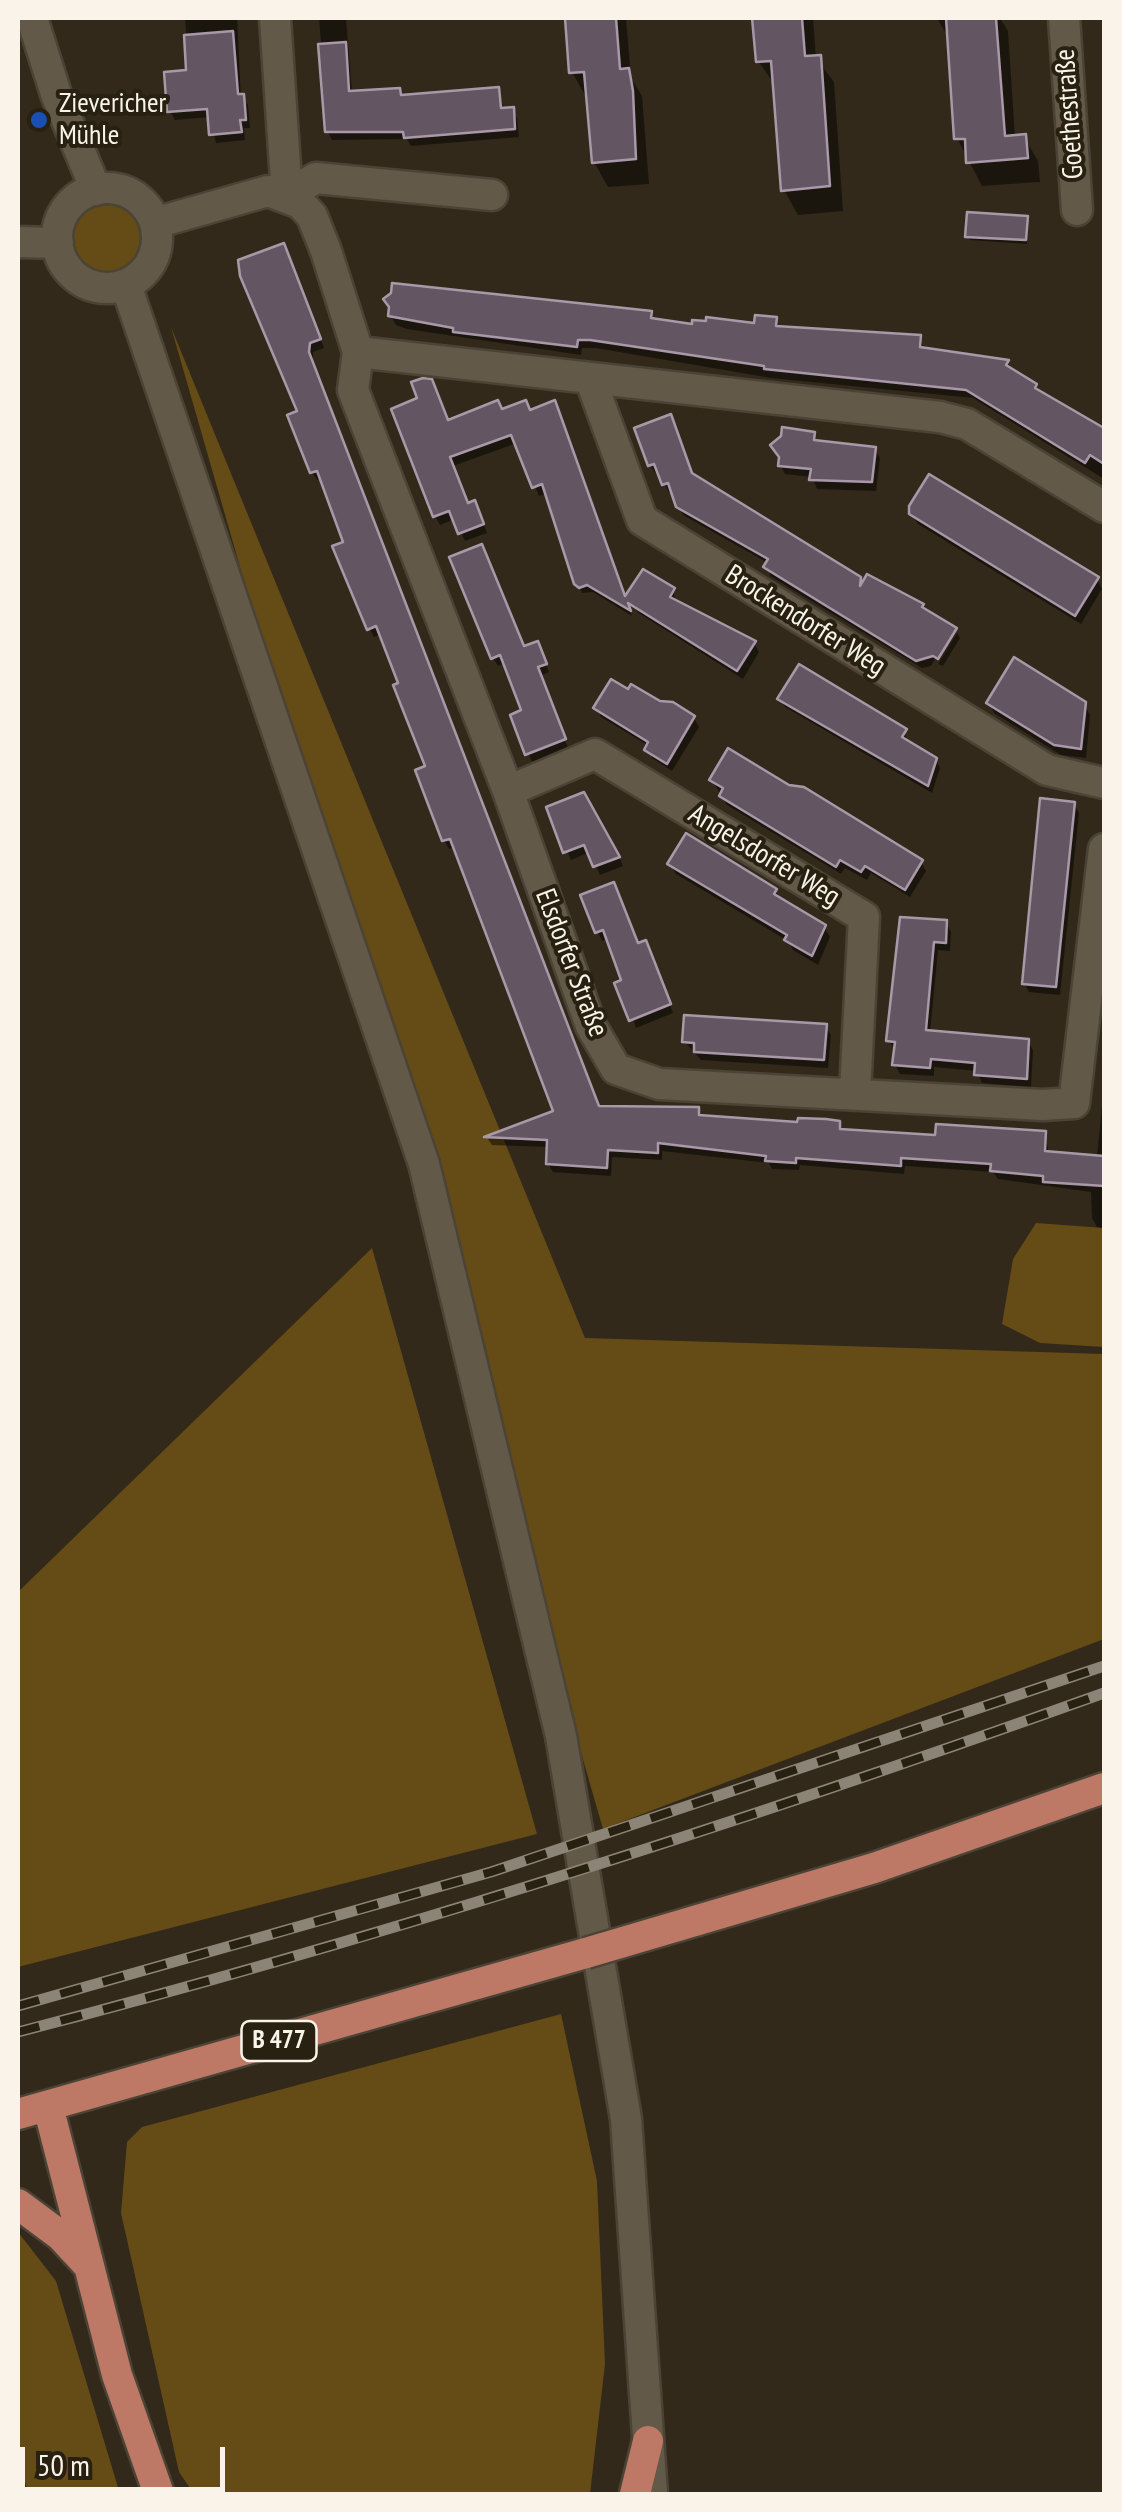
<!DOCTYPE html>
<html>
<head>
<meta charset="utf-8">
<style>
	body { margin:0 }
	#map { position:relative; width:1122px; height:2512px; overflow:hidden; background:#32291a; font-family:"PT Sans Narrow",sans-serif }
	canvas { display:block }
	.frame { position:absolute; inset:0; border:20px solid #f9f3e9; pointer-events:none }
	.scale { position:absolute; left:20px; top:2447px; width:205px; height:45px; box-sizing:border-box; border:5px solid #f9f3e9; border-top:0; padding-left:12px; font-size:30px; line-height:35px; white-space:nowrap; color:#f9f3e9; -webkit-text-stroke:8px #282011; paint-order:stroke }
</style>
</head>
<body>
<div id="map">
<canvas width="1122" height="2512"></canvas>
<div class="frame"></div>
<div class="scale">50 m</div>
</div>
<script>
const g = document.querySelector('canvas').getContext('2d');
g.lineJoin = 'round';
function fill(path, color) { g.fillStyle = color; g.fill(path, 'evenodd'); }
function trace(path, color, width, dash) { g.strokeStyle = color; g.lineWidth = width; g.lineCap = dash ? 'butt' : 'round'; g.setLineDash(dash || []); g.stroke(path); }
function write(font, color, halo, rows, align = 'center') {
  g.font = font + ' "PT Sans Narrow",sans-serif'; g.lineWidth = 8; g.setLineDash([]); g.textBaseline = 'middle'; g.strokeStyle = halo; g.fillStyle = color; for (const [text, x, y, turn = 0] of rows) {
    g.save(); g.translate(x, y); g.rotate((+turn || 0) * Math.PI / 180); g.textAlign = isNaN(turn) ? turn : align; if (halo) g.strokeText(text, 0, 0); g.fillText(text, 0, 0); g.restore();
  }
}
fill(new Path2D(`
	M72 237a35 35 0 1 1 70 0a35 35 0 1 1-70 0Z
	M171,327l414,1011 519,16v285l-501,190z
	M1036,1223l68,5v119l-64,-4 -38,-19 11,-65z
	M372,1248l165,586 -519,133v-375z
	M561,2014l36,167 8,183 -15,130h-396l-15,-22 -58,-259 6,-71 15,-15z
	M18,2232l38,49 64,213h-91l-11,-32z`), '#654b16');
fill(new Path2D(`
	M185,18h52l4,79 7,8 2,23h-6l1,12 -29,3 -6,-26 -35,3 -5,-9 19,-39z
	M319,18h27l6,75 46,-3 4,7 96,-7 6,20 8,-1 5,9 2,19 -108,9 -4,-7 -75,1 -4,-8z
	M567,18h59l5,60 11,18 7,88 -41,3 -14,-25 -8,-65 -14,-25z
	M755,18h58l3,40 18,24 9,129 -45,4 -14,-25 -9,-105 -17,-24z
	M937,18h63l8,13 7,106h9l14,24 2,21 -58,4 -25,-48 -8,-107 -4,1z
	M1026,219l1,25 -57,-4 -2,-4z
	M288,254l36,94 -11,4v11l286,746 99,1 4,8 137,5 4,8 94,6 108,-3 4,20 48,3 7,-71v142l-7,-1 -5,-9 -1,-26 -93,-13 -5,-7 -88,-6 -1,8 -104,-9 -1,5 -27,-1 -3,-6 -107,-12v9l-50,-3 -1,19 -58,-4 -5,-8 1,-17 -57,-2 -4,-6 68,-27 -101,-265 -6,2 -5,-9 -16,-72 -27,-83 -20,-51 -7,3 -5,-9 -23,-84 -23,-66 -6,2 -5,-8 -12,-59z
	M394,286l256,27 5,9 39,5 62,-2 19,-5 6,9 139,8 4,13 84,13 4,9 92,59v48l-131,-81 -202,-20 -175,-30h-14l-1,7 -174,-26 -11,-4 -5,-9z
	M497,403l119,196 23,14 -8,-11 42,-12 3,13 78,40 5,9 -16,27 -114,-72 3,9 -39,-24 -11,1 -35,-100 -8,3 -22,-53 -64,23 15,39 11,6 8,22 -22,8 -10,-22 -15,6 -5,-9 14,-93z
	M637,430l56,47 166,102 4,7 59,19 30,25 -21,36 -9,2 -152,-92 -2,-13 -85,-48 -10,-24 -4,2 -10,-21 -4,1 -5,-8z
	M813,434l5,9 57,6 5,9 -4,33 -59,-2 -5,-12 -27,-3 -5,-9 3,-27z
	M912,514l185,65 5,10 -21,35 -163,-100z
	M485,555l39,94 17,3 8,20 -9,4 28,72 -36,14 -19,-46 11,-4 -19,-49 -7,3 -5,-8z
	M957,633l3,5 -17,28 -5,-2z
	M780,699l125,32 2,12 28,16 5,9 -8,25 -147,-86z
	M659,703l35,15 5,9 -27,44 -20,-13 -3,-12 -48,-29 -5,-9z
	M989,703l95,1 6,11 -4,43 -25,-3 -67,-42z
	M712,780l209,82 5,9 -16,26 -39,-24 -4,7 -22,-12 -4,6 -114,-69z
	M1074,804l5,9 -19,182 -31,-3 -5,-9z
	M549,808l56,31 5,-2 13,29 -23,9 -10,-23 -19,8z
	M670,864l105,26 7,12 42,25 6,10 -12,28 -25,-15 -5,-9 -112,-67z
	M583,897l66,54 24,62 -37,15 -28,-90 -6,3z
	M902,919l44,4 5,9 -1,19 -12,-1 -8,83 98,8 5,9 -2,37 -49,-4 -5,-12 -43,-4v9l-34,-2 -5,-9 1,-15 -8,-10z
	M826,1027l5,8 -3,33 -127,-8 -16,-18z`), '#0007');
const building = new Path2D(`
	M565,18h51l4,51 9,-1 4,23 3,68 -44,4 -8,-91 -15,1z
	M752,18h50l3,38 16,-1 9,131 -49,5 -10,-130 -15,1z
	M946,18h50l9,118 21,-2 2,24 -62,5 -1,-24h-11z
	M233,31l5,63h6l2,26h-6l2,12 -33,3 -2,-26 -40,3 -3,-40 22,-2 -2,-35z
	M346,42l3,49 51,-3 1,7 98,-8 2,21 13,-1 1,22 -111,9 -1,-6h-78l-7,-88z
	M967,212l61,4 -2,24 -61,-3z
	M284,243l37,96 -11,4 -1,9 290,754 100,1v8l98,7 1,-4 28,1 14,2v8l95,6 1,-11 110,7 -1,20 59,5v30l-61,-4v-6l-53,-5 1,-7 -90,-6v8l-105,-8v5l-31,-2 1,-5 -108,-13v10l-50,-3 -1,18 -61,-4 1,-24 -63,-3 69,-26 -103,-272 -8,2 -27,-71 10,-4 -32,-81 5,-2 -22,-57 -9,4 -35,-84 11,-4 -26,-71 -7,2 -23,-58 10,-4 -57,-135 -2,-16z
	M392,283l260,28 -1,7 41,6v-4l14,1v-4l48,6 1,-8 22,2 -1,9 145,9 -1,12 89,13 -3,5 31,19 -2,4 69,40v36l-14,-9 -5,8 -119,-73 -202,-21v-3l-174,-26h-12l-1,7 -124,-15v-4l-65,-12 1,-9 -6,-8 8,-6z
	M423,378l9,1 16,41 50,-20 4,9 24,-9 4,10 25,-10 70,196 18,-27 32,19 -5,9 86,44 -19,30 -109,-68 3,8 -44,-26 -8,3 -5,-4 -32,-100 -10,4 -21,-53 -61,22 18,46 7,-3 9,24 -26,10 -9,-23 -16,6 -42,-108 26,-11 -6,-16z
	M671,414l21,59 169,104 -1,9 7,-12 57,30 -2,3 35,21 -19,31 -5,-3 -17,5 -153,-94 5,-8 -92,-52 -8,-24 -6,2 -8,-21 -6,2 -14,-38z
	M782,427l33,5 -1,8 62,7 -4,35 -63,-2 2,-11 -33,-3 1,-9 -9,-12 11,-9z
	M929,474l170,103 -24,39 -166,-102v-8z
	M482,544l42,102 14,-5 9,23 -9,3 28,72 -41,16 -15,-40 11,-5 -21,-55 -9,4 -42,-102z
	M1014,657l72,45 -5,47 -27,-4 -68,-42z
	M799,664l108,65 -5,8 35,21 -9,28 -151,-87z
	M611,679l17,10 3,-5 29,17 13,1 22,14 -28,48 -23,-14 4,-8 -55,-34z
	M728,748l61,37 15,2 119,73 -18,30 -40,-24 -4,6 -21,-12 -4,7 -117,-71 4,-8 -14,-8z
	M584,792l36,65 -27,10 -9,-22 -21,8 -17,-46z
	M1040,798l35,4 -19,185 -34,-3z
	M686,833l91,56 -3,5 52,31 -14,31 -28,-16 3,-5 -120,-71z
	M614,882l24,61 8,-3 25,64 -42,17 -15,-38 7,-3 -18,-50 -8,3 -15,-38z
	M900,917l47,3 -1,23 -12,-1 -8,88 103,9 -2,40 -53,-4 1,-12 -44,-4 -1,9 -38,-3 3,-23 -9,-1z
	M684,1015l143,9 -3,36 -130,-8v-9l-12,-1z`);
fill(building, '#645563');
trace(building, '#a999a8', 2.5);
const minor = new Path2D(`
	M32,18l24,76 40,96
	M275,18l12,177
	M1064,18l13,192
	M57 238a50 50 0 1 1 100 0a50 50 0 1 1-100 0Z
	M287,195l29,-17 176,17
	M155,223l113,-32 32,12 12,13 14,35 32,101 -5,38 155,401 83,235 25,43 43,15 384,21 31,-2 30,-254
	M18,242l40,1
	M126,285l298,879 137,572 65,383 26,375
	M358,352l582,65 27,7 137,83
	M590,378l52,142 405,250 57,13
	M508,791l87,-37 269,163 -9,175`);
const major = new Path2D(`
	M698,1920l176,-52 230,-80
	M48,2106l69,269 42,119
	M18,2114l568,-161
	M18,2204l43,32 26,28
	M635,2494l13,-53`);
trace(minor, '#4b4436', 35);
trace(major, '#4b4436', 35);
trace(minor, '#625948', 30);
trace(major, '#be7866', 30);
const rail = new Path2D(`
	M18,2006l473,-134 613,-206
	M18,2032c367,-95 729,-211 1086,-339`);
trace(rail, '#8c8477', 11);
trace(rail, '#282011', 8, [22]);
const majorBridge = new Path2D(`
	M586,1953l112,-33`);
trace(majorBridge, '#4b4436', 35, []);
trace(majorBridge, '#be7866', 30);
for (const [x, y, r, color] of [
	[39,120,10,"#1a4fb4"]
]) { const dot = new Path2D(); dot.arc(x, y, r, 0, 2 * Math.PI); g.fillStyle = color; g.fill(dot); trace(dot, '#282011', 4); }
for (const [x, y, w] of [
	[279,2041,75]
]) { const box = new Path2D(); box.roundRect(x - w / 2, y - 20, w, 40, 8); g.fillStyle = '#282011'; g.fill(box); trace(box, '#f9f3e9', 2.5); }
write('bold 25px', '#f9f3e9', null, [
	["B 477",279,2041]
]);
write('28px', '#f9f3e9', '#282011', [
	["Zievericher",59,104],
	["Mühle",59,136]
], 'left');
write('28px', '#f9f3e9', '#282011', [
	["Goethestraße",1070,114,-94],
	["Brockendorfer Weg",805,621,32],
	["Angelsdorfer Weg",764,856,31],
	["Elsdorfer Straße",571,963,69]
]);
</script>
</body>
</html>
